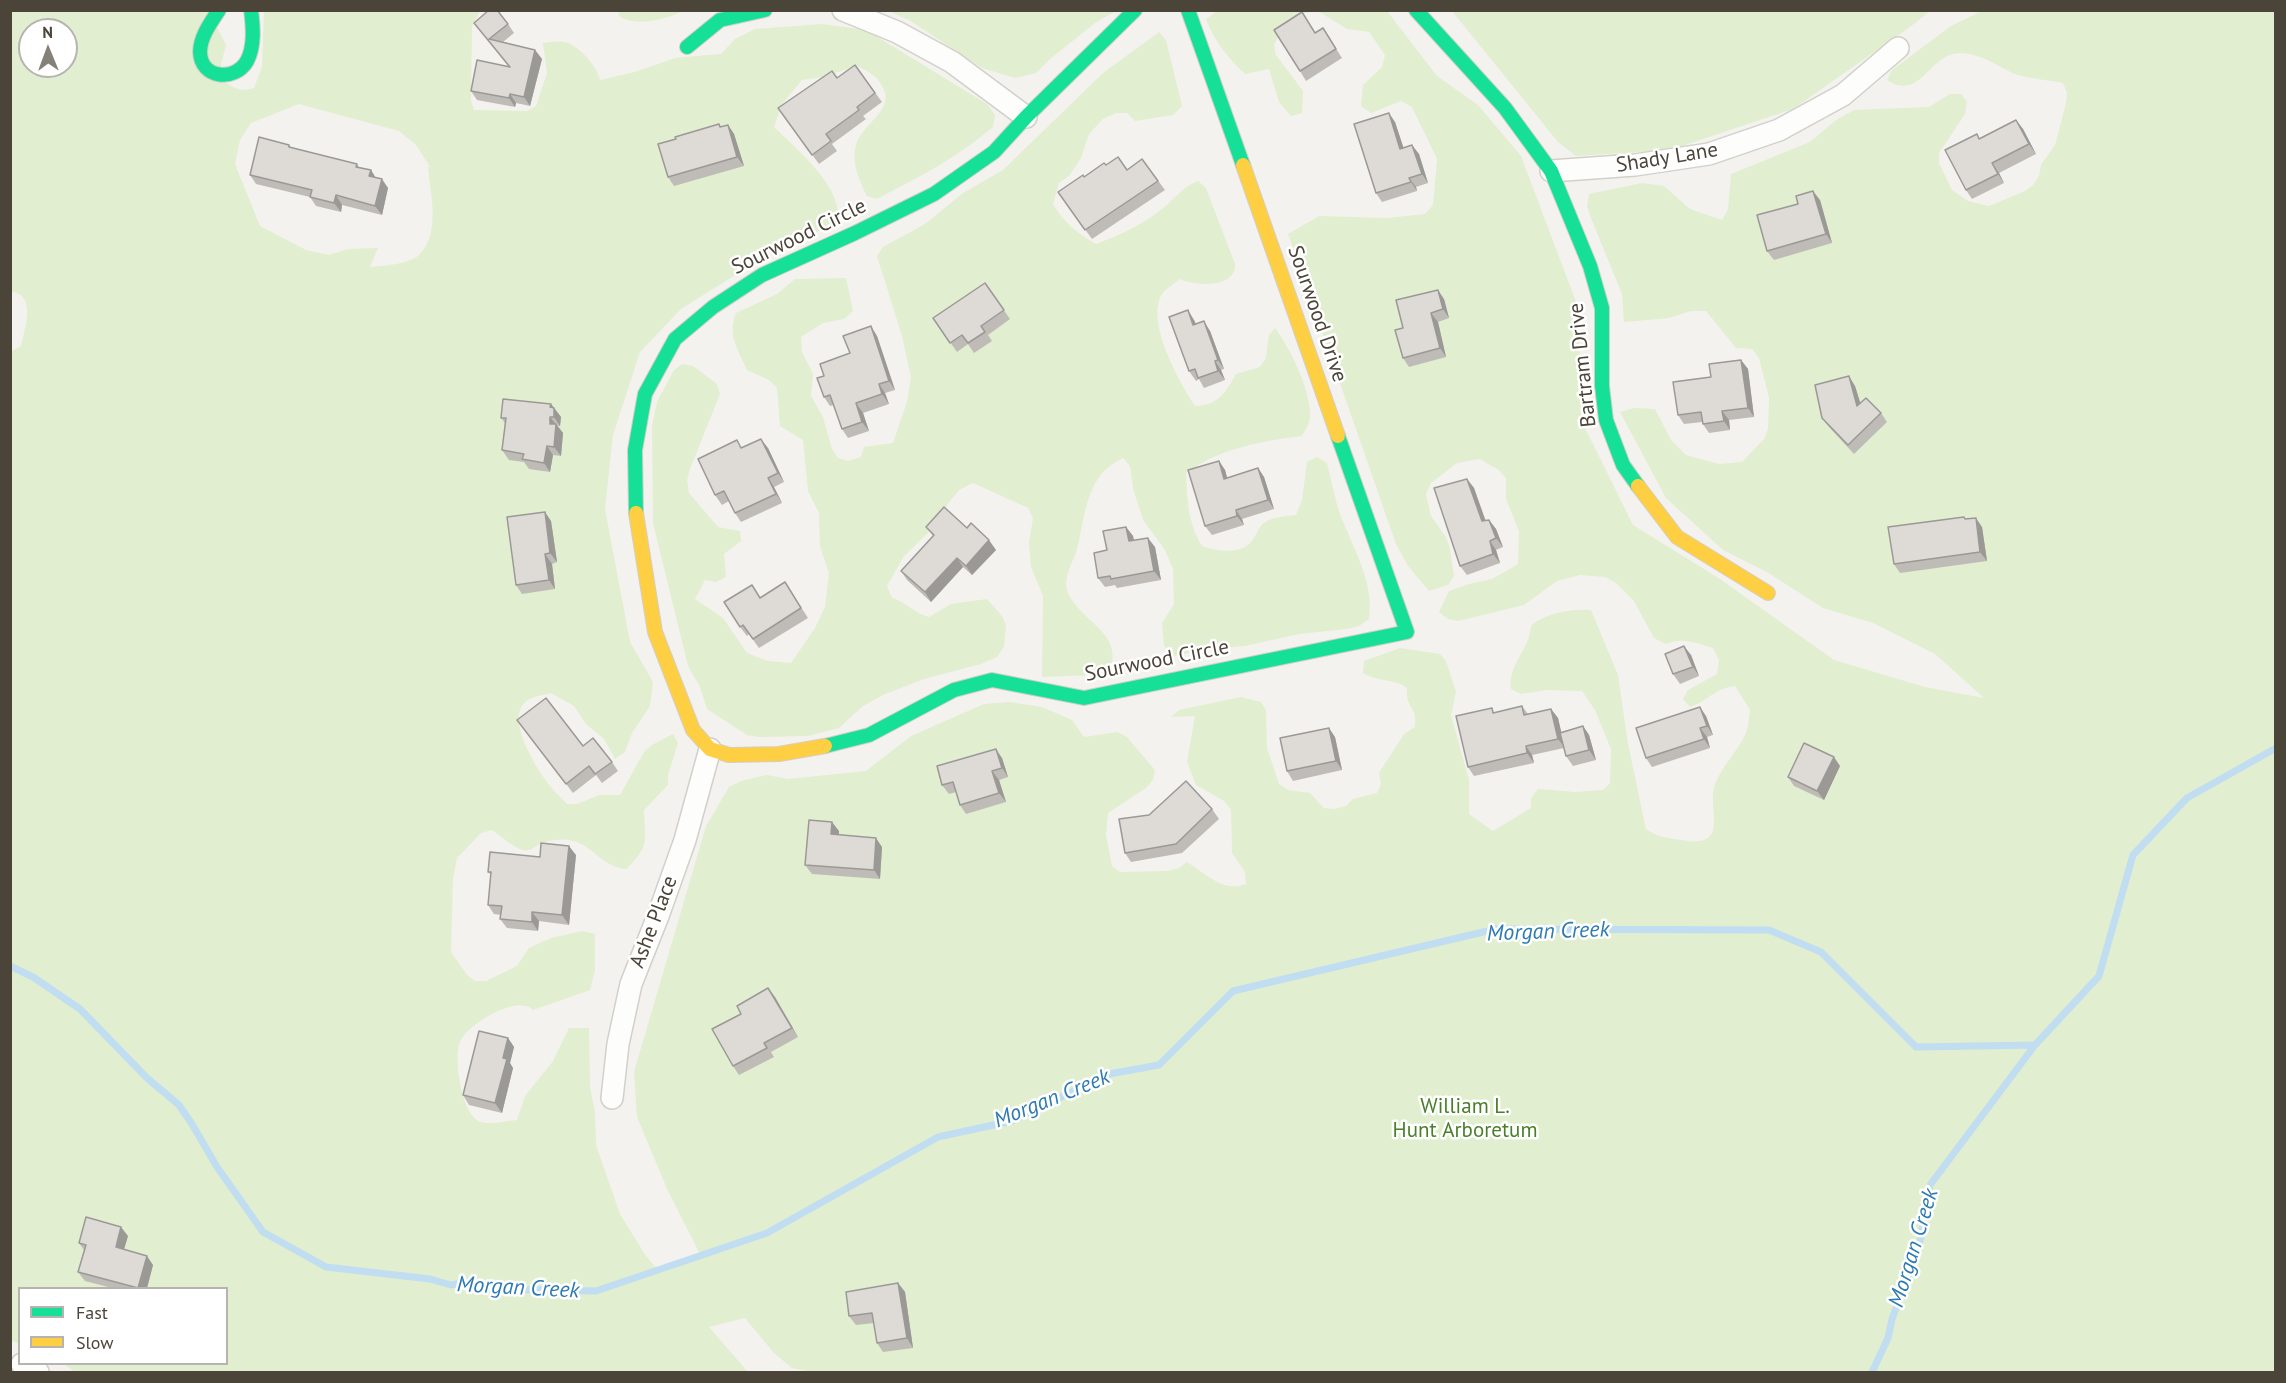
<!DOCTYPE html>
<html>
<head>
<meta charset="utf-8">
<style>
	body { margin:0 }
	#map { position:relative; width:2286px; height:1383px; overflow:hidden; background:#f4f2ee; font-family:"PT Sans",sans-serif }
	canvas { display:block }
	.frame { position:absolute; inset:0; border:12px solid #4b4439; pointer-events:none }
	.legend { position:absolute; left:18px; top:1287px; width:210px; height:78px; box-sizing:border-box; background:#fff; border:2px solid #b7b4b0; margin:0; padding:8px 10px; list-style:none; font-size:18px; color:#4b4439 }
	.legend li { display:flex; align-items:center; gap:12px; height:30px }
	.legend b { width:30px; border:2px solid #b7b4b0 }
	.north { position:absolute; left:18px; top:18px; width:60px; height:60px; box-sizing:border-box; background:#fff; border:2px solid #b7b4b0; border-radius:50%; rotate:359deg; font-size:16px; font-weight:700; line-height:24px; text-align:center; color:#4b4439 }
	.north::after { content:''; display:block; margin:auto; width:21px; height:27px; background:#868178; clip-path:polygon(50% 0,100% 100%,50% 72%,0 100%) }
</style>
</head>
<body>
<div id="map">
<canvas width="2286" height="1383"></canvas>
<div class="frame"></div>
<ul class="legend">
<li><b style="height:8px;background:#16e098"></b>Fast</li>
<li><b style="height:8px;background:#ffcf43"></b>Slow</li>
</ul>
<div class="north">N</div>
</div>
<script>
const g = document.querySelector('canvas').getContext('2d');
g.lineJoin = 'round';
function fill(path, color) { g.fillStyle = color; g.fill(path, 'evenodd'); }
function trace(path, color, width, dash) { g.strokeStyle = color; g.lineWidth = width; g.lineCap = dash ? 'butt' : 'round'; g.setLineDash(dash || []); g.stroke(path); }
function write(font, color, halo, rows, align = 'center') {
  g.font = font + ' "PT Sans",sans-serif'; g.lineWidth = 5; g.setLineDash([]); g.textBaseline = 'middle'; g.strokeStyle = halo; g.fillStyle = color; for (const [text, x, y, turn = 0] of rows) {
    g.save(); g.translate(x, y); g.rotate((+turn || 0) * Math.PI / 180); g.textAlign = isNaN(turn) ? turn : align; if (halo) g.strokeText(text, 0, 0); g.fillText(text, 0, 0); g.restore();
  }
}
fill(new Path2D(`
	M1230,10l157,1 50,65 41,29 43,51 57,151 4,115 51,103 87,54 114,81 91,27 59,11 -49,-44 -62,-31 -50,-15 -56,-36 -44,-22 -57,-52 -46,-86 14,-4 21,1 16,31 15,15 33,9 23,-2 23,-24 3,-10 1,-30 -10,-40 -7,-9 -16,-1 -30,-37h-15l-22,7 -45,4 -2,-28 -31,-76 -4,-12 2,-12 53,-11 22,3 26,23 32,11 6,-11 3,-35 79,-32 26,-22 18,-10 75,-3 21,-13h11l6,8 -2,12 -26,39v10l13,27 16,11 21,5 36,-15 8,-6 6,-9 2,-11 14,-20 11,-42 1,-10 -4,-10c-14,-3 -31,-4 -45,-8 -21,-8 -41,-26 -65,-21 -24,5 -35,47 -66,26l5,-10 59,-44 31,-15h293v1361h-1462l-21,-4 -18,-15 -29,-35 -36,9 39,45h-673l-11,-8h162v-76h-206l-1,56 -8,-4 -1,-988 11,-6c4,-19 16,-50 -10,-55v-280h198l17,34 -8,31c12,10 19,17 36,12l8,-21 2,-56h216l-8,15 -1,74 3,10 53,1 9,-5 11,-33 -4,-30c7,-1 18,-3 25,0 13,5 30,25 32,37l35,-8 40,-14 46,-4 14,-15 20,-10 67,-5 44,6 121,74 8,11 -2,12c-38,32 -72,49 -116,72l-10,-3c-8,-16 -17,-36 -10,-54 8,-20 39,-33 25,-56 -6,-11 -13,-14 -25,-20l-34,11 -21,3 -20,24 -8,23c22,22 67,58 64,91l-30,20 -31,11 -96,60 -41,43 -27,83 -8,74 25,133 23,40 -3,24 -18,27 -7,19 -10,7 -11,-20 -18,-15 -12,-18 -23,-13c-7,2 -17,3 -23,7 -26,16 10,71 23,87 4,6 11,11 16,17h10l22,-9h21l24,-43 8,-7 21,-11 5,9 -10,32v10l-24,25c1,32 6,36 -18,59 -27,-3 -32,-25 -57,-29 -7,-1 -18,0 -24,2 -9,2 -14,12 -25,7 -10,-4 -19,-13 -28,-19l-11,3 -24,25 -4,21 -2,73 16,23 8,6h11l31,-15 12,-18 22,-10 31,-7 13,3v36l-5,20 -57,20c-2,-2 -5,-4 -8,-4 -17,-5 -59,20 -65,36 -7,16 2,75 21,80 10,3 25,-1 36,-2l8,-24 28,-35 16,-33h20l1,60 5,23 1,34 24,69 26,42 13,15 42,-15 -33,-65 -31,-74 -3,-45 72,-246 23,-39 12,-6 26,-6 21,4 78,-8 45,-35 73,-32 25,-2 33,5 30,13 12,17 34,-5 9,5 28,33 -2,10 -7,8 -38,25 -2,22 6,31 8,6 47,-1 12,-3 8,-6c19,12 37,31 59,22l-1,-12 -13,-19 -1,-43 -7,-9 -28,-16 -9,-23 8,-46 -24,1 8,-7 62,-13 20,5 5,8 1,38 12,36 9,6 22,3 14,15 10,1 12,-3 7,-7 24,-6 4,-9 -2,-11 25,-39 11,-7c3,-20 -10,-19 -8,-39 -14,-10 -30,-6 -44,-15l1,-12 36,-13 40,6 6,7 10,31 -5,23 18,65v34l24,17 38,-23v-10l7,-9 37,3 28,-2 7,-7 1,-34 -16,-39 -13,-19 -35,-1 -26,4 -10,-5c-4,-23 19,-40 20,-63 14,-13 41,-17 60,-16l27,65 10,69 18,85c11,8 22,9 35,11 52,10 25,-33 34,-56 7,-18 23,-33 31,-51 3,-7 3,-16 4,-23l-15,-24c-20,2 -27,15 -45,21l-7,-8 5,-9 29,-16 2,-14 -6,-12c-17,-5 -30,-11 -47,-4l-12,-6 -20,-37 -18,-18 -11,-6 -25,-2 -23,6 -33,24 -66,16 -10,-2 -9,-7 10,-21 20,-7 23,-5 26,-15 1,-33 -13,-32v-21l-7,-8 -20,-11 -22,4 -26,20 -5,11 5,22 15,21 4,12 4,27 -6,9 -19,6 -21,-25 -12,-22 -108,-310 31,-18 68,2 38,-4 8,-9 4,-46 -25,-52 -11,-6 -30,12 -10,-7 2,-21 19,-18 3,-12 -16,-23 -22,-3 -29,-18 -13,2 -26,22 -5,10 2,10 27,36 -1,22 -11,3 -12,-14 -10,-33 -24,5c-17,-16 -31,-33 -39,-55l10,-7zM30,30h36v36h-36zM299,104l100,27 17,14 14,22h-2c2,26 13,65 -8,87 -9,10 -36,12 -50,13l8,-19 -30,1 -19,6 -23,-5 -46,-24 -25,-62 5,-24 11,-17z
	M618,11v-1l66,1c-18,8 -46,16 -64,6z
	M888,11h228l-21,12 -45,36 -14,14 -21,5 -33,-10 -73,-48z
	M1452,11h478l-20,16 -117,82 -123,41 -94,6 -18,-14z
	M1159,32l7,8 16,66 -9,9 -38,6 -8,-8h-11l-13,6 -14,15 -8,24 -12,18 -10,7 -6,21c11,19 24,29 43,40 24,-9 46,-19 66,-35 13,-10 21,-23 36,-28l8,7 29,76c0,3 0,7 -2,9 -7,15 -42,12 -53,6 -6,5 -15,10 -18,15 -17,28 18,89 33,112 23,0 31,-14 41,-32l24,-7 6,-9 3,-23 6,-7c15,20 35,60 35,87 1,7 -5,15 -8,21 -40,5 -84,13 -116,37 1,25 2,51 16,73 14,5 38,9 49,-4 5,-5 7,-15 13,-19 9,-6 21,-7 32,-8l6,-15 5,-38 10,-5 10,6c4,15 7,31 11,45 12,36 37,72 31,111l-10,7 -12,3 -48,5 -54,12 -38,3 -37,8 -6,-12 -2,-22 12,-19 -1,-35 -8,-19 -22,-30 -10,-32 -3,-22 -7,-8c-38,17 -37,57 -46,91 -4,14 -15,29 -9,44 13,28 50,38 44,70l-18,12 -52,2 1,-81 -12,-29 -2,-24 4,-25 -5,-10 -55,-25 -14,7 -9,11 -19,29 -27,26 -17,30 5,12c14,4 22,15 37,19l22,-13 36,-5 15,17 4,9 -2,22 -7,10 -16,7 -57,15 -41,16 -20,11 -24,22 -31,8 -49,1 -12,-2 -40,-26 -7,-22 -12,-21 -35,-143 -1,-97 5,-24 17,-32 8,-6 11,2 24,18 3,10 -30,75 -3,11 2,13 29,34 22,4 1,10 -17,13 2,23 -10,5 -11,-2 -10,19 28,19 24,35 21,8 23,2 24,-35 10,-21 4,-34 -9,-26 -1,-34 -11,-22 -5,-51 -23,-14 -3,-38 -8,-8 -22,-10c-9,-21 -20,-34 -11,-57l41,-19 18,-15 51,-1 7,33 -9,8 -21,4 -22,14 1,15 11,22 -2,22 12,21 9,32 6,9 10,3 13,-4 3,-10 29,-4 14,-41 4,-25 -9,-41 -25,-80 6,-9 42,-23 38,-31 40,-23 100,-97z`), '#e1eecf');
trace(new Path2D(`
	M10,966l23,11 47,32 67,69 32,27 13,19 25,43 46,65 63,35 104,12 21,6 18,-3 22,7 105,2 171,-58 171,-96 74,-16 97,-47 50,-9 74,-74 263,-62 273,1 52,22 95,95 119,-2 64,-69 34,-121 54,-57 89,-50
	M1872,1372l16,-34 4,-19 27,-72 11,-62 105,-140`), '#c0ddf1', 7);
const street = new Path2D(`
	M843,10l54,22 55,30 74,55
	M1551,171l84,-6 74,-11 70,-24 64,-35 55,-47
	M612,1098l6,-54 13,-60 27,-68 27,-76 25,-91
	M22,1364l16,8`);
const fast = new Path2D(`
	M219,10c-8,12 -19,27 -19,42 1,27 35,30 47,9 8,-15 6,-35 4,-51
	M1188,10l55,155
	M1416,10l89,98 46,63 39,95 12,42v78l4,34 17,45 15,21
	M687,47l33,-27 45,-10
	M636,513l-1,-63 10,-56 30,-55 38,-32 49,-32 93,-42 79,-39 60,-42 32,-35 109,-107
	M825,746l44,-11 85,-45 38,-10 92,18 323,-66 -69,-196`);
const slow = new Path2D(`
	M1243,165l95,271
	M1638,486l39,51 91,56
	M636,513l19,119 38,98 17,19 19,6 50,-1 46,-8`);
trace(street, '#d2d0cb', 24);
trace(fast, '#d3cfc5', 16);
trace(slow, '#d3cfc5', 16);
trace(street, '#fdfdfc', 21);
trace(fast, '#16e098', 14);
trace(slow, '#ffcf43', 14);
fill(new Path2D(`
	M474,23l34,1 6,9 -11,9 32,8 7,9 -12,47 -14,-3 -1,4 -38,-7 -6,-9 37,-25z
	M1316,33l13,5 13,20 -36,23 -6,-10z
	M855,65l27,37 -19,14 3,3 -34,25 5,7 -18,13 -41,-56 59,-30z
	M2016,120l7,9 13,25 -37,19 5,10 -32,16 -6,-9 14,-52z
	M1395,122l8,26 16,6 9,29 -12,4 1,4 -35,11 -6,-9z
	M728,125l6,9 10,32 -70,20 -6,-9 53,-50z
	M289,145l3,3 65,16 2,3 12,3 4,7 13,11 -6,27 -40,-10 -1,7 -25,-6 -6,-9 -54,-13 -6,-9z
	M1142,159l23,31 -73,49 -34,-47 48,-27 21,5z
	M1820,200l12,43 -58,17 -7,-9z
	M985,283l25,36 -22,16 4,6 -18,12 -6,-9 -11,8 -24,-34z
	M1444,299l5,19 -11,4 8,35 -37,10 -6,-9v-30z
	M1194,320l2,4 14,7 14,38 -3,1 4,10 -21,8 -5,-9 -3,2 -7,-10z
	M877,336l18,54 -10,3 4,11 -26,9 6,18 -21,7 -6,-9 -8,-24 -4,1 -6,-9v-21l26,-23z
	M1741,360l7,9 6,48 -25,3 1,10 -21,3 -6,-9 -1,-2 -18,2 -6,-9 33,-38z
	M1855,386l5,17 21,10 6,9 -33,32 -25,-27 -7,-9z
	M551,404l10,13 -1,9h-2l5,7 -2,23 -8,-1 -3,17 -21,-3 -5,-7 -15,-2 -7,-10 3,-27 -4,-5z
	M742,448h26l16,34 -10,5 8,16 -41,19 -6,-9 -6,-12 -7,4 -7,-10z
	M1219,461l6,9 2,8 31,-10 6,9 10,32 -32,10 2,6 -32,10 -7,-9z
	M1467,479l7,9 11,33 4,-1 7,9 7,18 -7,3 4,13 -33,12 -7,-9z
	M551,521l6,41 -5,2 3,25 -33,5 -6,-9z
	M926,527l41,1 29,22 -24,25 -9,-8 -32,35 -24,-22 -6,-9 32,-35z
	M1126,527l7,9 1,5 21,6 6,33 -44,8 -2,-3 -10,2 -7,-9 9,-28z
	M1982,527l5,34 -87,12 -6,-9z
	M785,582l23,36 -49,30 -10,-14 -2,2 -7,-9 21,-29z
	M1691,655l8,21 -19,8 -7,-10z
	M1522,706l6,8 23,-5 7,9 3,14 22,-6 6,9 7,25 -23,6 -7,-10 -2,-8 -32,7 2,8 -60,13 -6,-9 27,-54z
	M1706,716l7,19 -6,2 3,11 -58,19 -6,-9z
	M524,729l59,17 29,16 6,9 -16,12 -6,-8 -23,18z
	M1335,737l7,33 -49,11 -6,-10z
	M1002,758l6,19 -9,3 7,22 -40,12 -6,-9 -4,-13 -7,2 -7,-9z
	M1840,766l-16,34 -30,-14 -6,-9z
	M1212,809l7,10 -37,34 -51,9 -6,-9z
	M839,831v4l43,12 -2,32 -68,-5 -7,-9z
	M576,855l-7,70 -30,-4 -1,10 -31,-3 -7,-9 1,-4 -7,-1 -6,-9 3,-30 -3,-3 52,-15z
	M768,988l30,49 -27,15 3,5 -35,18 -6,-9 8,-52z
	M508,1038l6,9 -4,16 3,5 -11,45 -33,-8 -6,-10z
	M128,1236l-4,13 29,16 -6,23h-35l-27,-7 -7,-9 6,-22 -5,-7z
	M898,1283l7,9 8,56 -30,4 -6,-9 -3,-20 -18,2 -7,-9z`), '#bfbcb8');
fill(new Path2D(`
	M535,50l7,9 -12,47 -6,-9z
	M510,94l6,9 -1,4 -6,-9z
	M1389,113l6,9 12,36 -7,-9z
	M2016,120l7,9 13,25 -7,-10z
	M728,125l6,9 10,32 -7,-9z
	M1412,145l7,9 9,29 -6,-9z
	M1992,163l7,10 5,10 -6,-9z
	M371,170l6,10 -8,-4z
	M1409,178l7,9 1,4 -6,-9z
	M382,179l6,9 -6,27 -7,-9z
	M1813,191l7,9 12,43 -6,-9z
	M336,195l6,10 -1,7 -7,-9z
	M1438,290l6,9 5,19 -6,-9z
	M1188,310l6,10 6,14 -7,-9z
	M1431,313l7,9 8,35 -6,-9z
	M1204,321l6,10 14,38 -6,-9z
	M871,326l6,10 18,54 -6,-9z
	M1741,360l7,9 6,48 -6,-9z
	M1215,361l6,9 4,10 -7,-9z
	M1849,376l6,10 9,29 -7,-9z
	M879,384l6,9 4,11 -7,-10z
	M856,403l7,10 6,18 -7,-9z
	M551,404l10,13 -1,9 -6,-9 -4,-10z
	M1722,411l7,9 1,10 -6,-9z
	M550,417l13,16 -2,23 -7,-9 -4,-23z
	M761,439l7,9 16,34 -6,-9z
	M547,446l6,9 -3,17 -6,-9z
	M1219,461l6,9 5,18 -6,-9z
	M1258,468l6,9 10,32 -6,-9z
	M768,478l6,9 8,16 -6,-9z
	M1467,479l7,9 15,42 -7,-9z
	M1236,510l6,9 2,6 -7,-9z
	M545,512l6,9 6,41 -7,-9z
	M1976,518l6,9 5,34 -7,-9z
	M1489,520l7,9 7,18 -7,-9z
	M1126,527l7,9 3,14 -7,-9z
	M1148,538l7,9 6,33 -7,-9z
	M989,540l7,10 -24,25 -6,-9z
	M1490,541l6,9 4,13 -7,-9z
	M545,554l7,10 3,25 -6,-9z
	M957,558l6,9 -32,35 -6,-10z
	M1684,646l7,9 8,21 -6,-9z
	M1700,707l6,9 7,19 -6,-9z
	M1551,709l7,9 7,30 -7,-9z
	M1583,726l6,9 7,25 -7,-10z
	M1329,728l6,9 7,33 -6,-9z
	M1700,728l7,9 3,11 -6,-9z
	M1526,746l6,9 2,8 -7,-10z
	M996,749l6,9 6,19 -6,-9z
	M1834,757l6,9 -16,34 -7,-9z
	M992,771l7,9 7,22 -7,-9z
	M832,822l7,9 -1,13 -7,-10z
	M876,838l6,9 -2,32 -6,-9z
	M569,846l7,9 -7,70 -7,-10z
	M532,912l7,9 -1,10 -6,-9z
	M768,988l7,9 23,40 -6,-9z
	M508,1038l6,9 -4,16 3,5 -11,45 -7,-10 8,-45z
	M121,1227l7,9 -6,20 -6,-9z
	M147,1256l6,9 -6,23h-9z
	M898,1283l7,9 8,56 -6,-10z`), '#9b9996');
const building = new Path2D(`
	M489,10h8l11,14 -19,15 46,11 -11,47 -14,-3 -1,4 -38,-7 6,-31 33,7 -36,-44z
	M1302,12l13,21 8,-5 13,21 -36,22 -26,-41z
	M855,65l20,28 -18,14 2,3 -33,24 5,7 -19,14 -34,-47 54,-37 5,7z
	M1389,113l11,36 12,-4 10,29 -13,4 2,4 -35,11 -22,-69z
	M2016,120l13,24 -37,19 6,11 -32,16 -21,-40 32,-16 2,5z
	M719,124l1,3 8,-2 9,32 -69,20 -10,-33 18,-5 -1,-2z
	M259,137l30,8v2l68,17 -1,3 15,3 -2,6 13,3 -7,27 -39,-11 -2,8 -24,-6 2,-7 -62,-15z
	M1118,157l9,13 15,-11 16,22 -73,49 -27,-38 25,-17 1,2 20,-14 2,2z
	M1813,191l13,43 -59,17 -10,-36 41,-11 -2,-8z
	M985,283l19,27 -23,16 4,6 -17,11 -6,-8 -12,8 -17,-25z
	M1438,290l5,19 -12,4 9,35 -37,10 -8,-28 8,-2 -7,-28z
	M1188,310l5,15 11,-4 14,39 -3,1 3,10 -20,7 -3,-9 -6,2 -20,-54z
	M871,326l18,55 -10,3 3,10 -26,9 6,19 -20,7 -12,-34 -6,2 -7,-19 7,-2 -4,-12 30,-11 -7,-17z
	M1741,360l7,48 -26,3 2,10 -21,3 -2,-12 -23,3 -5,-33 38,-5 -2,-13z
	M1849,376l8,30 9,-8 15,15 -33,32 -26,-27 -7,-33z
	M503,399l48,5 -1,3 4,1v9h-4v7h6l-2,23 -7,-1 -3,17 -22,-4 2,-5 -22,-4 4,-32h-5z
	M761,439l17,34 -10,5 8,16 -41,19 -11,-22 -9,4 -17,-36 39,-19 4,8z
	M1219,461l5,18 34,-11 10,32 -32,10 1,6 -32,10 -17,-56z
	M1467,479l15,42 7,-1 7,18 -6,3 3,13 -33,12 -26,-78z
	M944,507l23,21 4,-5 18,17 -23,26 -9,-8 -32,34 -24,-21 33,-36 -8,-8z
	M545,512l5,41 -5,1 4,26 -33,5 -9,-68z
	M1964,517l1,2 11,-1 4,34 -86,12 -6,-37z
	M1126,527l3,14 19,-3 6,33 -43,8 -1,-3 -12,2 -4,-25 13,-3 -4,-19z
	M785,582l16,26 -48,31 -10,-14 -3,2 -16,-25 28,-17 8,13z
	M1684,646l9,21 -20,7 -8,-20z
	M546,698l37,48 10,-8 19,24 -17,12 -6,-8 -23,18 -49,-64z
	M1522,706l2,9 27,-6 7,30 -32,7 1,7 -59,14 -12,-51 36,-8 1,5z
	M1700,707l7,19 -7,2 4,11 -58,19 -10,-30z
	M1583,726l6,24 -23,6 -6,-23z
	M1329,728l7,33 -49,10 -7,-33z
	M1804,743l30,14 -17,34 -29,-14z
	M996,749l6,19 -10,3 7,22 -39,12 -7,-23 -11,3 -5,-19z
	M1186,781l26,28 -36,35 -51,9 -6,-34 30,-4z
	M809,820l23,2 -1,12 45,4 -2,32 -69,-5z
	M541,843l28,3 -7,69 -30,-3v10l-32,-3 2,-13 -14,-1 3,-33h-3l2,-20 50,5z
	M768,988l24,40 -28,15 3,5 -34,18 -21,-37 29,-15 -4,-8z
	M479,1031l29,7 -5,20 4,1 -12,44 -32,-8z
	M86,1217l35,10 -5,20 31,9 -9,32 -60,-16 8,-27 -7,-2z
	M898,1283l9,55 -30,5 -5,-30 -23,3 -3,-24z`);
fill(building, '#dedbd6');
trace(building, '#9b9996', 1.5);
write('21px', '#4b4439', '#fff', [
	["Shady Lane",1667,158,-9],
	["Sourwood Circle",799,237,-26],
	["Sourwood Drive",1317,314,71],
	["Bartram Drive",1583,365,-96],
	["Sourwood Circle",1157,661,-11],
	["Ashe Place",654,922,-69]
]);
write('21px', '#4a7f2a', '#fff', [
	["William L.",1465,1107],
	["Hunt Arboretum",1465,1131]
]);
write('italic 22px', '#2e7ab2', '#fff', [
	["Morgan Creek",1548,932,-2],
	["Morgan Creek",1052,1099,-22],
	["Morgan Creek",1914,1248,-73],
	["Morgan Creek",518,1288,3]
]);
</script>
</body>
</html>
